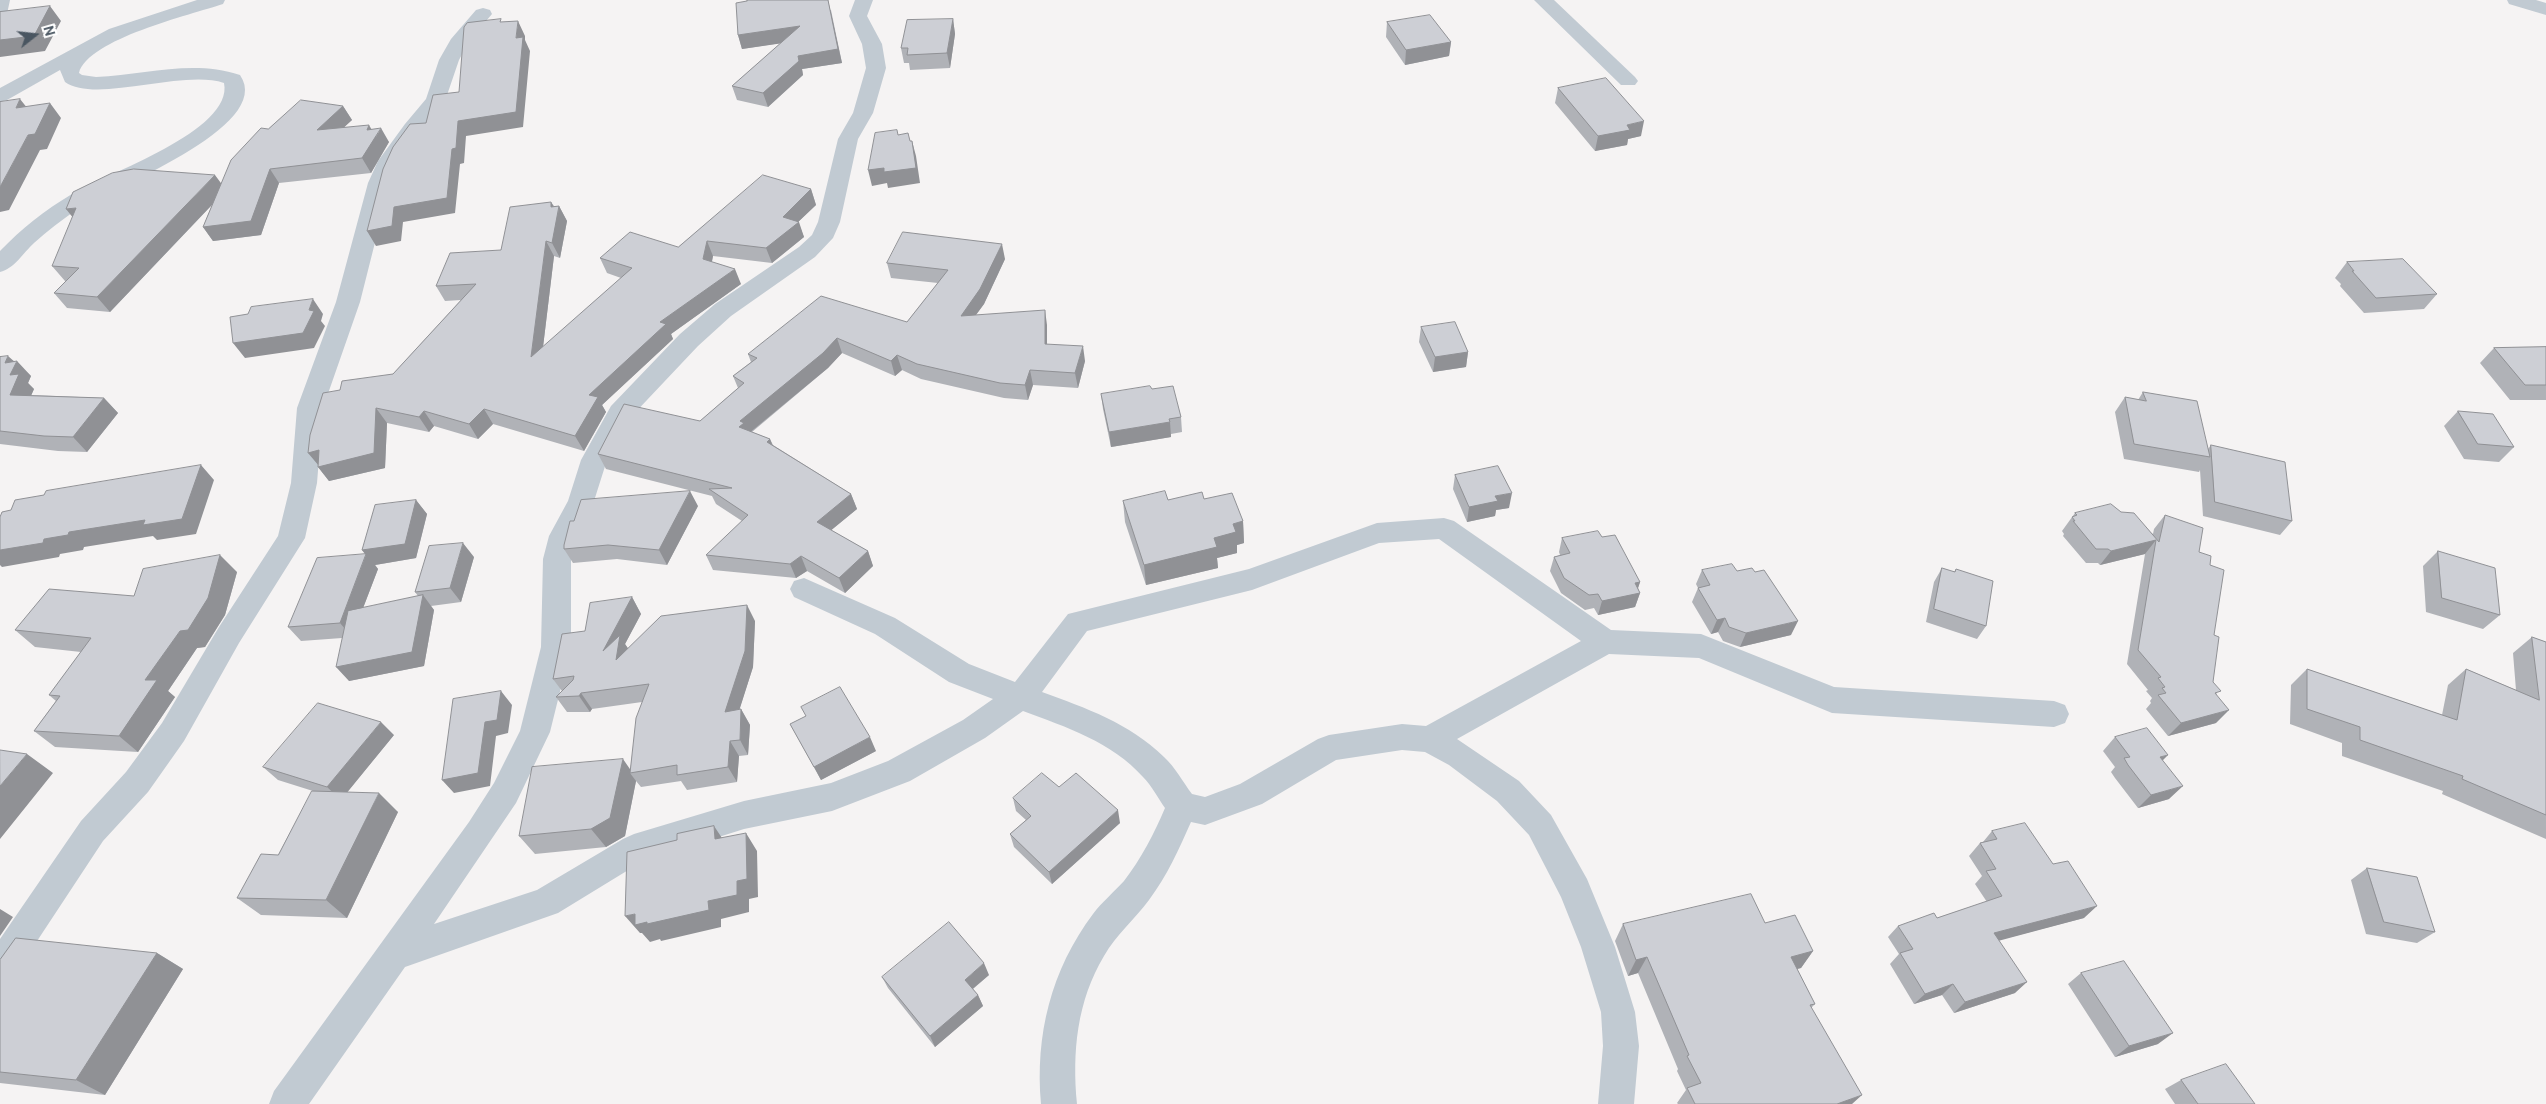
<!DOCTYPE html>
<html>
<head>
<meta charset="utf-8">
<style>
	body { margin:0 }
	#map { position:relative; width:2546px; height:1104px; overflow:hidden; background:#f5f3f3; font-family:Cabin,sans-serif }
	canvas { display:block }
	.north { position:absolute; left:10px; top:10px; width:50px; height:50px; -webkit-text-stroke:4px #fff; paint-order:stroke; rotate:74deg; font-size:14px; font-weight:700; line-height:20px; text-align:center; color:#4a5661 }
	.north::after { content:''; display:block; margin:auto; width:18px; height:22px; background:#4a5661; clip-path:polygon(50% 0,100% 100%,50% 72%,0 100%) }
</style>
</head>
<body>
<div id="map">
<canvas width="2546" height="1104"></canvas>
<div class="north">N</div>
</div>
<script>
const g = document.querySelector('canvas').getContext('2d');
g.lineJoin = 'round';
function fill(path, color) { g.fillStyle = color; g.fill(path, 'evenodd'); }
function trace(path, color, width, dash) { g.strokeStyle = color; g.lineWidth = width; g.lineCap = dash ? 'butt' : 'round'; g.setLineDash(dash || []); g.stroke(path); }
fill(new Path2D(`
	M0,0h10l-3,14 -7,2z
	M197,0h28l-2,4c-33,11 -135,35 -144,69l3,2 14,2c49,-2 96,-18 144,-2 36,52 -133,115 -164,135 -14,10 -29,21 -42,33 -11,10 -20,26 -34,29v-21c21,-22 45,-41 72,-57 33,-20 162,-63 152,-111 -42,-14 -128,21 -159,-1l-5,-12 -53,30 -7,2v-14l109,-59z
	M855,0h18l-6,16 15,28 4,24 -13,45 -15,26 -18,83 -7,16 -18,19 -84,59 -33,30 -68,72 -23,42 -13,41 -17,35 -6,23v88l-21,85 -34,71 -82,121 103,-34 86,-51 11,-5 110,-33 87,-18 57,-22 75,-41 30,-21 -44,-17 -74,-48 -81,-37 -4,-8 4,-8 10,-3 91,40 74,46 46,18 53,-68 181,-45 128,-46 67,-5 10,3 157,109 90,4 133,53 220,14 11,4 4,9 -4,9 -11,4 -222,-14 -133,-55 -90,-4 -152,85 62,42 32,34 36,64 28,68 20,65 4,34 -5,58h-36l5,-58 -2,-34 -20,-65 -20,-50 -32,-62 -32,-34 -48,-36 -24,-13 -23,-2 -66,10 -74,44 -57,21 -14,-3c-12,27 -24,54 -42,78 -14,19 -33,35 -45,56 -27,45 -32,96 -27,148h-36c-6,-69 10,-134 52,-190 9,-12 21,-22 31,-33 17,-22 30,-47 41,-73 -7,-10 -13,-22 -22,-31 -31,-35 -77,-50 -120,-66l-38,27 -75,43 -78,30 -88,18 -101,32 -85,52 -153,54 -96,137h-40l5,-13 195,-269 25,-39 26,-52 21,-84 2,-88 6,-23 19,-35 13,-41 30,-54 69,-72 35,-30 84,-57 13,-12 6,-13 20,-83 15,-26 13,-45 -4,-24 -13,-28zM1439,539l142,102 -155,85 -24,-2 -73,11 -11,4 -78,45 -35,13 -13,-3c-9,-12 -17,-27 -28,-37 -35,-34 -78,-49 -122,-65l45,-61 165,-41 127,-47z
	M1534,0h20l81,77 3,4 -3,4h-14z
	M2507,0h29l10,3v12l-37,-11z
	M483,8l7,2 2,4 -23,27 -10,19 -14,41 -45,60 -10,22 -30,119 -37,106 -6,75 -12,55 -66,105 -55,98 -36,51 -45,49 -91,138 -12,5v-45l81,-118 45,-49 36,-49 57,-96 59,-91 13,-53 6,-75 39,-106 32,-119 10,-22 27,-37 21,-25 13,-39 12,-21 25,-29z`), '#c1cad2');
fill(new Path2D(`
	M831,10l11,53 -40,6 1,6 -35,32 -31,-7 -5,-14 49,-43 -39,6 -4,-14z
	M953,19l2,15 -5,34 -40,2 -1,-7h-5l-3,-15z
	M1387,22l64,20 -2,14 -44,9 -19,-28z
	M1558,88l83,48 -13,3 -1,6 -32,6 -40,-48z
	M343,106l9,14 -8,7 28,2 17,13 -18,31 -92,10 -18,52 -48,6 -10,-14 9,-22 -102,107 -43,-4 -13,-15 12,-12h-1l-13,-15 169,-83 47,-54z
	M811,189l5,16 -18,17 6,15 -32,26 -59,-7 -1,6 29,22 -70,50 2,5 -71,66 4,7 -22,39 -91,-27 -15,15 -44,-13 -5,6 -42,-9 -2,45 -56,13 -11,-14 22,-77 53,-16 68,-74 -16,1 -9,-15 65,-36 50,-48 3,4h5l8,15 -7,37 -6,-2 -11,91 78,-69 -14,-5 -7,-15 78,-11z
	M1005,259l-21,45 -8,11 71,10v19l38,17 -7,27 -45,-3 -5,15 -24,-2 -83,-19 -19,-9 -7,6 -53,-23 -14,15 -76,64 18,7 3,6 78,49 6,15 -26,21 37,21 5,15 -28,27 -38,-22 -11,7 -83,-8 -7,-15 36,-34 -26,-17 -4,-8 -106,-27 -8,-15 102,-33 38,-33 -5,-12 18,-14 -3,-8 159,-32 31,-39 -47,-5 -4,-15z
	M2347,262l90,32 -13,15 -60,4 -24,-27 1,-2 -6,-6z
	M1421,327l47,25 -2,15 -33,5 -14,-30z
	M2546,347v53h-36l-30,-37 14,-15z
	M0,357l14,4 17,15 -3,7 6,6 -3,6 73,3 14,15 -31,39 -29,-1 -58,-7z
	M1152,389l29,28 1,15 -11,2v3l-60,10 -8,-38 -2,-15z
	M2143,392l65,57 3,-4 81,76 -12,14 -77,-19 -3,-46 -1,2 -75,-13 -9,-47 10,-15 13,3z
	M2458,411l56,36 -15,15 -35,-3 -20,-33z
	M1455,475l54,33 -13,2 -1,6 -28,6 -14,-33z
	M1204,499l39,22 1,22 -7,2v8l-20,5 1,10 -72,17 -21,-63 -2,-21z
	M416,500l11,14 -11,44 -41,7 3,4 -15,39 55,-12 -3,-4 59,-35 -13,45 -30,4 3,4 -10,56 -75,15 -7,-43 -41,3 -13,-14 77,-73 -3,-4z
	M698,506l-31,59 -50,-6 -44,4 -9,-14z
	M2121,512l32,22 1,-5 11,-14 34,37 11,13 4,70 -1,47 4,13 -1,28 -48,13 -22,-27 5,-6 -1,-2 2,-3 -6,-7 2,-1 -21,-26 18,-110 -45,11 -2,-2h-12l-23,-27 1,-2 -2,-3 13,-18z
	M1602,537l38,45 -2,6 2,5 -5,14 -37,8 -4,-7 -9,2 -24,-17 -11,-22 4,-14 6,-2 -1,-3 3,-14z
	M2438,551l62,64 -17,14 -57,-17 -3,-46z
	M1942,568l12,4 2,-3 30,57 -9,13 -51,-17 8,-40z
	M1702,570l35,1 54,64 -51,12 -17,-6 -5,-9 -7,2 -19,-32 6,-14 -2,-4z
	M237,572l-12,43 -20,32 -8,1 -29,43 7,6 -37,55 -83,-5 -21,-16 22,-30 -7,-6 32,-43 -46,-5 -20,-17 119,-34z
	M632,597l9,17 -16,30 3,5 127,-28 -2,46 -14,43 2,-1 9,16 -2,30 -9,1 -2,26 -50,8 -6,-9 -40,6 -5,-6 -11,55 -19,11 -71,7 -16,-18 111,-66 12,-68 -50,7 -2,3h-23l-11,-15 6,-6 -9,-12 32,-48z
	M2532,637l14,5v197l-104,-45 1,-3 -101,-35v-13l-52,-19 1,-39 16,-16 135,46 6,-30 18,-16 50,21 -3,-37z
	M790,724l86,27 -55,29z
	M394,735l-47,57 51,20 -51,106 -86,-3 -24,-17 41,-43 35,-64 -35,-11 -15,-13z
	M2115,737l54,62 -31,9 -23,-30 -4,-6 4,-5 -12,-16z
	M1013,798l107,25 -68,61 -38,-37 -4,-13 16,-14 -10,-9z
	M1992,831l92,87 -85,22 16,53 -61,20 -12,-18 -28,9 -24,-40 9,-10 -11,-17 10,-11 39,-8 50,-16 -12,-18 7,-8 -13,-20 11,-13 3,-1z
	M2367,868l68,64 -18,11 -51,-9 -15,-54z
	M1765,923l48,28 -12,17 -4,1 18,35 -4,4 41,96h-174l-1,-1 9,-13 -9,-19 1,-2 -40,-96 -10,3 -13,-35 8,-17z
	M157,953l26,16 -78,126 -105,-12v-123z
	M2081,973l77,71 -43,13 -47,-73z
	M989,975l-16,14 5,6 5,11 -48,41 -47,-59 -6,-11z
	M2181,1080l74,24h-80l-10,-15z`), '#b0b2b7');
fill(new Path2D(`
	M828,0l14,63 -40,6 1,6 -35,32 -5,-14 35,-37z
	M50,6l11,15 -16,30 -45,6v-17z
	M953,19l2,15 -5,34 -3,-15z
	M518,21l7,15v4l5,11 -7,76 -57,9 -2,27 -4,1 -5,49 -52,9 -2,19 -25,5 -9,-15 27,-24 58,-58 6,-28 58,-83z
	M800,26l4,14 -62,9 -4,-14z
	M1451,42l-2,14 -44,9 1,-15z
	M20,99l12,15 -16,-6z
	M50,103l11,15 -14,31 -7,1 -31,60 -9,2v-25l28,-52z
	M343,106l9,14 -26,24 -9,-14z
	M1644,121l-3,15 -13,3 -1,6 -32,6 3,-15 29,-11z
	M369,125l7,12 5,-9 8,14 -18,31 -9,-15 5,-28z
	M912,141l4,15 4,27 -32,5 -1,-5 -15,3 -4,-16z
	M270,169l9,14 -18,52 -48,6 -10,-14z
	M215,175l11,15 -116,122 -13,-15z
	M811,189l5,16 -20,19 3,-2 5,15 -32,26 -6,-15 17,-31z
	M551,202l7,12 1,-8 8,15 -7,37 -8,-15 -1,-36z
	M76,208l2,16 -12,-15z
	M546,241l8,15 -14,116 -9,-15z
	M707,241l6,15 -4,18 -6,-15z
	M1002,244l3,15 -21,45 -20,27 -3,-15z
	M735,269l6,15 -70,50 2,5 -71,66 4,7 -22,39 -9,-15 14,-41 71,-73z
	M313,299l10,15 -2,7 4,5 -11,22 -69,10 -12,-15 76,-33z
	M1045,310l2,15v34l-2,-15z
	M837,338l5,15 -14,15 -80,66 -9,-7 1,-6z
	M1083,346l2,15 -7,27 -3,-15z
	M1468,352l-2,15 -33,5 2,-15z
	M897,355l5,15 -7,6 -4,-15z
	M8,356l8,7 1,-2 14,15 -3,7 6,6 -9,21 -15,-15v-20l-5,-12z
	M1030,370l3,15 -5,15 -3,-15z
	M104,398l14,15 -31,39 -14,-15z
	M376,408l11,15 -2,45 -56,13 -11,-14 1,-1 -11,-13z
	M484,409l9,15 -15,15 -9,-15z
	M424,411l10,15 -5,6 -10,-15z
	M1170,422l1,15 -60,10 -2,-15z
	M770,439l6,15 -9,-12z
	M201,465l13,15 -18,54 -39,6 -4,-4 -69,11 -1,3 -23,4 -1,3 -57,10 -2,-2v-15l44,-11 25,-7z
	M690,491l8,15 -31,59 -8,-15z
	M1512,493l-3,15 -13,2 -1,6 -28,6 2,-15 26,-11z
	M851,494l6,15 -34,28 -6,-15z
	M416,500l11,14 -11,44 -41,7 3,4 -26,68 -12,-14 26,-68 -4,-5z
	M1243,521l1,22 -7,2v8l-20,5 1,10 -72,17 -2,-20 70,-27 19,-14z
	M2156,540l-11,14 -45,11 11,-14z
	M463,543l11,14 -13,45 -11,-14z
	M868,551l5,15 -28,27 -6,-15z
	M220,555l17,17 -12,43 -20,32 -8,1 -29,43 7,6 -37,55 -19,-16 26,-56 35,-49z
	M801,556l6,15 -11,7 -6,-14z
	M1640,582l-4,12 4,-1 -5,14 -37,8 4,-14 33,-18z
	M423,595l11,15 -10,56 -75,15 -13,-14z
	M632,597l9,17 -16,30 5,7 -4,25 -23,-25z
	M747,605l8,16 -2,46 -19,60 -9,-15z
	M1725,618l-7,14 -7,2 6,-14z
	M1798,621l-7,14 -51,12 6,-14z
	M501,691l11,14 -4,28 -12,3 -6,50 -36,7 -12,-13 43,-58z
	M581,693l11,16 -2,3 -11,-16z
	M741,709l9,16 -2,30 -8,-15z
	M2229,710l-13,13 -48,13 13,-13z
	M381,722l13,13 -53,65 -14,-13z
	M870,737l6,14 -55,29 -7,-13z
	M730,741l9,15 -2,26 -9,-15z
	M27,754l26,19 -53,66v-53z
	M2168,755l-13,13 5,-11z
	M623,759l9,13 -2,1 6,8 -11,55 -19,11 -15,-18z
	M2183,786l-14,13 -31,9 13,-13z
	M379,793l19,19 -51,106 -21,-18z
	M1118,810l2,13 -68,61 -3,-12z
	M714,826l12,18 -11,-5z
	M746,833l11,18 1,46 -9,2v13l-28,7v8l-60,14 -1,-2 -10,3 -8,-9h-2l-15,-17 10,-2 73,-13 29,-20z
	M2097,906l-13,12 -101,27 11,-12z
	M0,909l13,8 -13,19z
	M1813,951l-12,17 -22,5 12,-16z
	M157,953l26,16 -78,126 -29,-15z
	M1647,957l-9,16 -10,3 8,-16z
	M984,963l5,12 -19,16 -5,-11z
	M2027,982l-12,11 -61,20 11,-11z
	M1953,984l-11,11 -28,9 11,-10z
	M978,995l5,11 -48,41 -5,-11z
	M2173,1033l-15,11 -43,13 14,-11z
	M1862,1095l-10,9h-15z`), '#909195');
const building = new Path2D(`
	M747,0h81l10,49 -40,7 1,5 -36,32 -31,-7 68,-60 -62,9 -2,-32 11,-2z
	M50,6l-16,30 -34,4v-28z
	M1430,15l21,27 -45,8 -19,-28z
	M501,19l-1,3 18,-1 -2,17 7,-1 -7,75 -58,9 -2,27 -4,1 -5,49 -53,9 -2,19 -25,5 16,-62 10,-22 17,-23 16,-1 7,-28 26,-3 5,-65 3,-4z
	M953,19l-6,34 -40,2 1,-7h-7l6,-28z
	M1606,78l38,43 -17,4 3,5 -32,6 -40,-48z
	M20,99l-4,9 34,-5 -15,31 -7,1 -28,52v-85z
	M301,100l42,6 -26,24 52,-5 -2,5 14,-2 -19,30 -92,11 -19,52 -48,6 28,-67 30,-32 7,1z
	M897,130l1,5 10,-2 2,8h2l4,27 -32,4v-4l-16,2 7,-37z
	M134,169l81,6 -118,122 -43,-4 25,-25 -27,-2 24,-58 -10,1 7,-17 39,-19z
	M763,175l48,14 -28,28 16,5 -33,26 -59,-7 -4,18 32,10 -75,53 6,2 -77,71 9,2 -23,39 -91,-27 -15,15 -45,-13 -5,6 -43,-9 -2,45 -56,14 1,-17 -11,3 2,-18 13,-42 17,-3 2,-9 51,-7 83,-90 -40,2 14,-33 51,-3 9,-43 41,-5v5l8,-1 -7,37 -6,-2 -15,116 101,-89 -32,-10 30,-26 48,15z
	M903,232l99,12 -22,45 -19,27 84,-6v34l38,2 -8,27 -45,-3 -5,15 -25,-2 -83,-19 -20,-9 -6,6 -54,-23 -14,15 -83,68 4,2 -5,4 31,12 -3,3 84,52 -34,28 51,29 -29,27 -38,-22 -11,8 -84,-9 42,-40 -39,-26 23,-1 -134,-34 26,-50 76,17 44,-38 -11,-7 24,-18 -9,-4 73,-58 86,26 41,-52 -61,-7z
	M2403,259l34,35 -61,4 -24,-27h2l-7,-9z
	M313,299l-4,11 5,1 -11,22 -70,10 -3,-26 18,-3 3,-7z
	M1455,322l13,30 -33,5 -14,-30z
	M2546,347v38h-21l-31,-37z
	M8,356l-3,7 12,-2 -7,14 9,-1 -9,21 94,3 -31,39 -29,-1 -44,-5v-74z
	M1150,386l2,3 21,-3 8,31 -12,2 1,3 -61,10 -8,-38z
	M2143,392l54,9 13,56 -76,-13 -9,-47 21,4z
	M2458,411l35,3 21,33 -36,-3z
	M2211,445l74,17 7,59 -77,-19z
	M201,465l-19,54 -39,6 2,-5 -76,12 -1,3 -24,4 -1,4 -43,7v-33l2,-5 9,-2 4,-10 29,-5 2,-4z
	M1498,466l14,27 -17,3 3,5 -29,6 -14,-32z
	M690,491l-31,59 -51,-5 -44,4v-4l6,-24h4l7,-21z
	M1165,491l3,9 34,-8 2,7 28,-6 11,28 -10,3 3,8 -22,6 3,9 -73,18 -21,-64z
	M416,500l-11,44 -43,6 13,-45z
	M2111,504l10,8 13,1 25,29 6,-27 38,13 -4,24 12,4 -1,9 14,5 -10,65 5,2 -6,45 8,9 -6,2 14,17 -48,13 -23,-28 8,-2 -4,-5 3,-1 -7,-9 3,-1 -23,-27 18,-110 -45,11 -3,-2h-12l-23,-28h2l-3,-4 5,-2 -2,-2z
	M1598,531l4,6 13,-2 25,47 -5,1 5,10 -38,8 -4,-7 -9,1 -25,-17 -10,-21 16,-4 -8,-15z
	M463,543l-13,45 -35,4 14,-46z
	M2438,551l57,17 5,47 -58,-17z
	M366,554l-26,69 -52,4 29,-69z
	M220,555l-12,43 -20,32 -8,1 -35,49h12l-38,56 -85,-5 26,-35 -11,-1 42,-57 -76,-8 34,-41 85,7 9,-27z
	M1732,564l5,7 15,-3 3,4 9,-2 34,51 -52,12 -17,-6 -4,-9 -8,2 -19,-32 12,-3 -8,-15z
	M1942,568l13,4 1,-3 37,12 -7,45 -52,-17z
	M423,595l-11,57 -76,15 12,-56z
	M632,597l-29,54 17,-16 -4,25 45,-44 86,-11 -2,46 -20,61 16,-3 -1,31 -10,1 -2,26 -51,8v-10l-47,8 6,-55 13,-34 -68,9 -2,3 -23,1 17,-17 1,-4 -21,3 9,-45 23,-3 5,-28z
	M2532,637l14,5v173l-84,-36 1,-3 -103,-36v-13l-53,-18v-40l150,51 9,-51 73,31z
	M840,687l30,50 -56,30 -24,-43 16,-8 -5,-9z
	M501,691l-4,29 -12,2 -7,51 -36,7 11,-81z
	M318,703l63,19 -54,65 -64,-20z
	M2147,728l21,27 -8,2 23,29 -32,9 -23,-30 -4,-7 6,-1 -15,-20z
	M0,750l27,4 -27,32z
	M623,759l-13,59 -19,11 -72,7 13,-69z
	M1042,773l17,14 17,-14 42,37 -69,62 -39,-38 21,-18 -18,-18z
	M312,791l67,2 -53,107 -89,-2 24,-44 17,1z
	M2025,823l28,41 15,-3 29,45 -103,27 33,49 -62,20 -12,-18 -28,10 -25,-41 13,-4 -15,-23 36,-13 3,5 65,-22 -16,-25 10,-2 -16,-26 17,-4 -5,-8z
	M714,826l1,13 31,-6 1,46 -10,2v14l-29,6 1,9 -62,14v-2l-12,3v-11l-10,2 2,-64 50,-12v-6z
	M2367,868l50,9 18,55 -51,-10z
	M1751,894l14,29 30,-8 18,36 -22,6 24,47 -5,1 52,90 -25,9h-142l-8,-16 14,-5 -14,-27 2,-1 -42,-98 -11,3 -13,-36z
	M949,922l35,41 -19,17 13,15 -48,41 -48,-59z
	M16,938l141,15 -81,127 -76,-8v-112z
	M2124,961l49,72 -44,13 -48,-73z
	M2226,1064l29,40h-57l-17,-24z`);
fill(building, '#cdcfd5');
trace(building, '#909195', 1);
</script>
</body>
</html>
